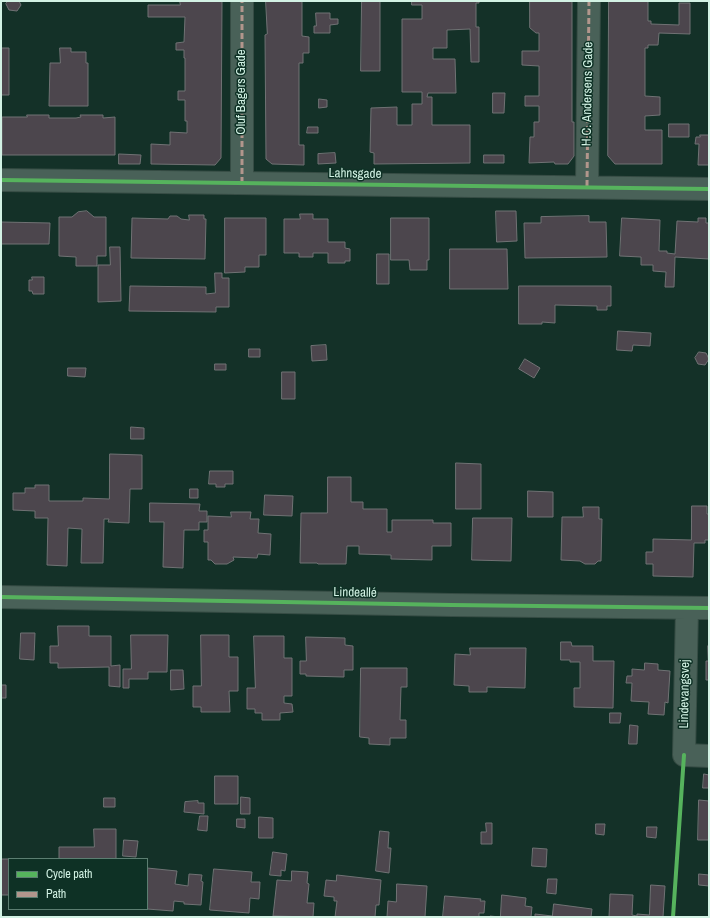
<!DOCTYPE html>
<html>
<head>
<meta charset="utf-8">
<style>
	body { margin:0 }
	#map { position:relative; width:710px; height:918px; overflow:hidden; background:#143128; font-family:"Archivo Narrow",sans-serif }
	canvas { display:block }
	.frame { position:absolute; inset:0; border:2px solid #d2f2e4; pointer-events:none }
	.legend { position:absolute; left:8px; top:858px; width:140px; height:52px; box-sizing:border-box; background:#0e3125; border:1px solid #5c7e71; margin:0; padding:5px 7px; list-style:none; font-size:12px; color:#d2f2e4 }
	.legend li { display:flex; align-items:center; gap:8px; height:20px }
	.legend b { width:20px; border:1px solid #5c7e71 }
</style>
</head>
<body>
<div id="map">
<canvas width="710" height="918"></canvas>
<div class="frame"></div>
<ul class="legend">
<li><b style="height:5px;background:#56b35d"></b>Cycle path</li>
<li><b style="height:5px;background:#b2968c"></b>Path</li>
</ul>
</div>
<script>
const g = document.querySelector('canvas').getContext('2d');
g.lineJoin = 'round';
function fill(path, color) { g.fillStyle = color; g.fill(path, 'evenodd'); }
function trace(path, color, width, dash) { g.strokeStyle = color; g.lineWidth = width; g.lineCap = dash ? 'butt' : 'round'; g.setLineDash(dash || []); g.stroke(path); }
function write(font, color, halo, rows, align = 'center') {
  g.font = font + ' "Archivo Narrow",sans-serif'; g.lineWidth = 3; g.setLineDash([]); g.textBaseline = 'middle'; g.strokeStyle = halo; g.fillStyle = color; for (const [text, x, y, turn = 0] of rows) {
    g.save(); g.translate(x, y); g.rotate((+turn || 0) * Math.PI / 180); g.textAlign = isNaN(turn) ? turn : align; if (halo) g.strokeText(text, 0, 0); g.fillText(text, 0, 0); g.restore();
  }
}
const building = new Path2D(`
	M8,1h11l2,4 -4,6 -8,-1 -3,-6z
	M180,1h42l-1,157 -6,7 -64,-1v-20l19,1v-13l17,1v-12h-2v-21h-7v-9h7v-33h-1v-8h-8v-7l8,-1 1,-25h-37v-12h32z
	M266,1h36v35l7,1v16h-6v10h-4v82h5v20l-32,-1 -6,-5 -1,-124 2,-1z
	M362,1h18v70h-19z
	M412,1h67v2h-3v24h3v35h-8l-1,-33 -23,1v18h-14v11h22l1,34h-28l-1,4h5v28h38v38l-96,1v-11l-4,-1 1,-44 26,-1v18h15v-21h10v-12h-20v-73h20v-14h-10z
	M530,1h42v121h2v34l-6,8h-13l-1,-2 -25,1 1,-26h4v-15h5v-16h-14v-10h14v-30l-17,-1v-14h17v-18h-3l-6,-5z
	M609,1h39v20h3v3l28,1v-22h11v31l-31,-1 -1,12h-10v3h-3v48l15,1v18l-15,1v14h17v34h-47l-7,-8z
	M316,13h14v6h8v5l-8,1v8h-16v-7h2z
	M1,48h8v47h-8z
	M60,48h11v4h15v11h2v43h-39l1,-43h10z
	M493,93h12l-1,20h-11z
	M319,99l8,1v7l-8,1z
	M27,115h22v3h27l5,-1 -1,-2h23v3l12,-1v38h-113v-38h25z
	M669,124h20v13h-20z
	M308,127h10v6h-11z
	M700,135h9v30h-11l1,-21h-4l1,-7h4z
	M335,153l1,10 -18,1v-10z
	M119,154l22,1 -1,9h-21z
	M484,155h20v8h-20z
	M87,211l7,6h12v39h-9v10h-21v-9l-17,-1v-39h13l6,-5z
	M496,211h20l1,30 -20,1z
	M300,214h13v5h15v23h17v6l5,1v12h-5v2h-17v-10h-15v4h-14v-4h-15v-34h16z
	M189,215h15v4h2l-1,40 -74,-1 1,-40 36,1 2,-3h7l4,3 8,1z
	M589,216v6h17l1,35 -82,1 -1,-35h17v-6z
	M225,218h41v37h-7v12h-14v5l-20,1z
	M391,218h38v42h-2v10h-17l-1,-10h-18z
	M622,218l38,2 -1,31h8v2l8,1 2,-33 21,1v-4h8v5h3v36l-34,-2 -1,30h-9l1,-15 -13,-1v-6h-12v-8l-21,-1z
	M1,222l49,1 -1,21h-48z
	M110,247h10l1,54 -23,1v-37h12z
	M450,249h57l1,40h-58z
	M377,254h12v30h-12z
	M215,273h7v5h7v29h-13v5l-87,-1 1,-25 76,1v7l9,-1z
	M32,277h12v17h-11l-1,-3h-3v-11h3z
	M519,286h92v20h-4v4h-10v-4l-42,-1v18l-13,-1v2h-23z
	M618,331l33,2 -1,13 -17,-1 -1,6 -15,-1z
	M326,345l1,15 -15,1 -1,-15z
	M249,349h11v8h-11z
	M699,352l7,1 3,6 -4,6 -7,-1 -3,-6z
	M525,359l15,9 -6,10 -15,-9z
	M215,364h11v6h-11z
	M68,368h18l-1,9 -17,-1z
	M282,372h13v27h-13z
	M131,427l13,1v11h-13z
	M110,454l32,1v34h-12l-1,34 -21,-1 1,-3h-5l-1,44h-22l1,-34 -14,-1 -1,38 -20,-1 1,-47h-13v-7l-22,-1v-17h12v-5h10v-3h14v16h34v-3l26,1z
	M456,463l25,1v45h-25z
	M210,471h23v13h-8v3h-9v-3h-7z
	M328,477h23v25h12v7h24v23h5v-12h41v3h18v23h-19v14l-41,-1v-4l-32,-1v-8h-12l-1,18h-28l-1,-1h-17l1,-50h26z
	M190,489h8v9h-8z
	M528,491l25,1v25h-25z
	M265,495l28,1 -1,20 -28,-1z
	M150,503l50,1 -1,7h8v11h-8v8h-15l-1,38 -20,-1 1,-45h-14z
	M692,506h15v8h2v26h-4v3h-11l-1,34 -40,-1v-12h-7v-12h7v-13l38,1z
	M583,507h16v12h3l-1,42h-3l-3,3h-10l-5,-3 -19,-1 1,-43h21z
	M231,512h20l-1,7h9l-1,14 13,1 -1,21 -12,-1 -1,4 -24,-1 1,3 -7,4h-12l-4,-4h-3v-18h-4v-12h4v-14l23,1z
	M473,518h39l-1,43 -39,-1z
	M58,626h31v10h22v30l9,-1v22l-11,-1v-19l-51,1v-5h-8v-17h8z
	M21,633h14l-1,27 -14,-1z
	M131,635h37l-1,37h-19v7h-19v9h-6v-19h8z
	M201,635h28v22h9v34h-9l1,21h-29v-5h-8v-21h8z
	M254,636h30v22h8v38h-8v7l8,1 1,8 -13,1v7h-18v-7h-7v-4h-8v-21h8z
	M306,637l39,1v7l8,1v24h-9v7l-38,-1v-2h-6v-13h6z
	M561,642h10l1,4h21v15h21l-1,47 -39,-1v-19h6v-26h-10v-2h-9z
	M708,646l1,34h-3v-19h2z
	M470,648h56l-1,40 -38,-1v5h-18v-6l-15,-1 1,-31 15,1z
	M645,663l13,1v6l12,1 -2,32 -3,-1 -1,13 -16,-1 1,-12 -18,-1 1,-18h-6l1,-7h5v-7l12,1z
	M361,668h46v19h-6l-1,33h6v18h-16v7l-21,-1v-6l-9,-1z
	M171,670h12l1,19 -13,1z
	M1,685h5v13h-5z
	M610,713h11l-1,10h-10z
	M630,725l8,1 -1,18h-8z
	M704,774l5,1v13h-6z
	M215,776h23v28h-23z
	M241,797l9,1v16h-9z
	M104,798h11v9h-11z
	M699,800l10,1v39h-11z
	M198,801v2h6v11l-20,-2 1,-10z
	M200,816h8l-1,15 -9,-1z
	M259,817l14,1v20h-14z
	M237,819h8v9l-8,-1z
	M486,823h6v21h-11v-12h5z
	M596,824h9l-1,11 -8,-1z
	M647,827h10l-1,11 -9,-1z
	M94,829h22v30h-57v-12h35z
	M380,831l9,1 -1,16h3l-2,25 -13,-2z
	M124,840l14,1 -2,16 -13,-1z
	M533,848l14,1 -1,18 -14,-1z
	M273,852l14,2 -2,17 -4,-1v6l-11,-1z
	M1,859h30h-22v36h-8z
	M147,868l30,3 -2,13 13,2 1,-12 13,1 -1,6 2,1 -2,23 -17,-1v-2l-10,-1 -1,10 -26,-2z
	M214,869l38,3 -1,10h9l-1,17 -9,-1 -1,15 -39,-3z
	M292,871l16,1 -1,11 2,1 -2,19h7l-1,14 -40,-1 4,-36 14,1z
	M699,874l10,1v11l-10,-1z
	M337,875l44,5 -2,25h-3l-1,12h-40l2,-16h-3v-4l-10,-1 2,-16 10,1z
	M548,879h9l-1,15 -9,-1z
	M397,884l30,2 -2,31h-38l1,-16 8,1z
	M651,885l14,1 -2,31h-54l1,-23 23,1 -1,20 5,1v-2l12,1z
	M502,895l24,3 -1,8 7,1 -1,10h-41v-1l10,1z
	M445,896l36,3 -1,2h5l-1,12h-5v4h-36z
	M554,904l38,5 -1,8h-56v-3l17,2z`);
fill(building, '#4c464d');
trace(building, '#707274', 1);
const minor = new Path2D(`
	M1,180l708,9
	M242,183v-182
	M587,186l2,-185
	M1,597l451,8 257,3
	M687,608l-3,147 25,1`);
trace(minor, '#364c44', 24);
trace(minor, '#496158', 22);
trace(new Path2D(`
	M242,183v-182
	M587,186l2,-185`), '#b2968c', 3, [6, 3]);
trace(new Path2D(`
	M1,180l708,9
	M1,597l451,8 257,3
	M673,917l11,-162`), '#56b35d', 4);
write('13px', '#d2f2e4', '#0e3125', [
	["Oluf Bagers Gade",242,92,-90],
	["H.C. Andersens Gade",588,94,-89],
	["Lahnsgade",355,174,1],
	["Lindeallé",355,593,1],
	["Lindevangsvej",685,694,-89]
]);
</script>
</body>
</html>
